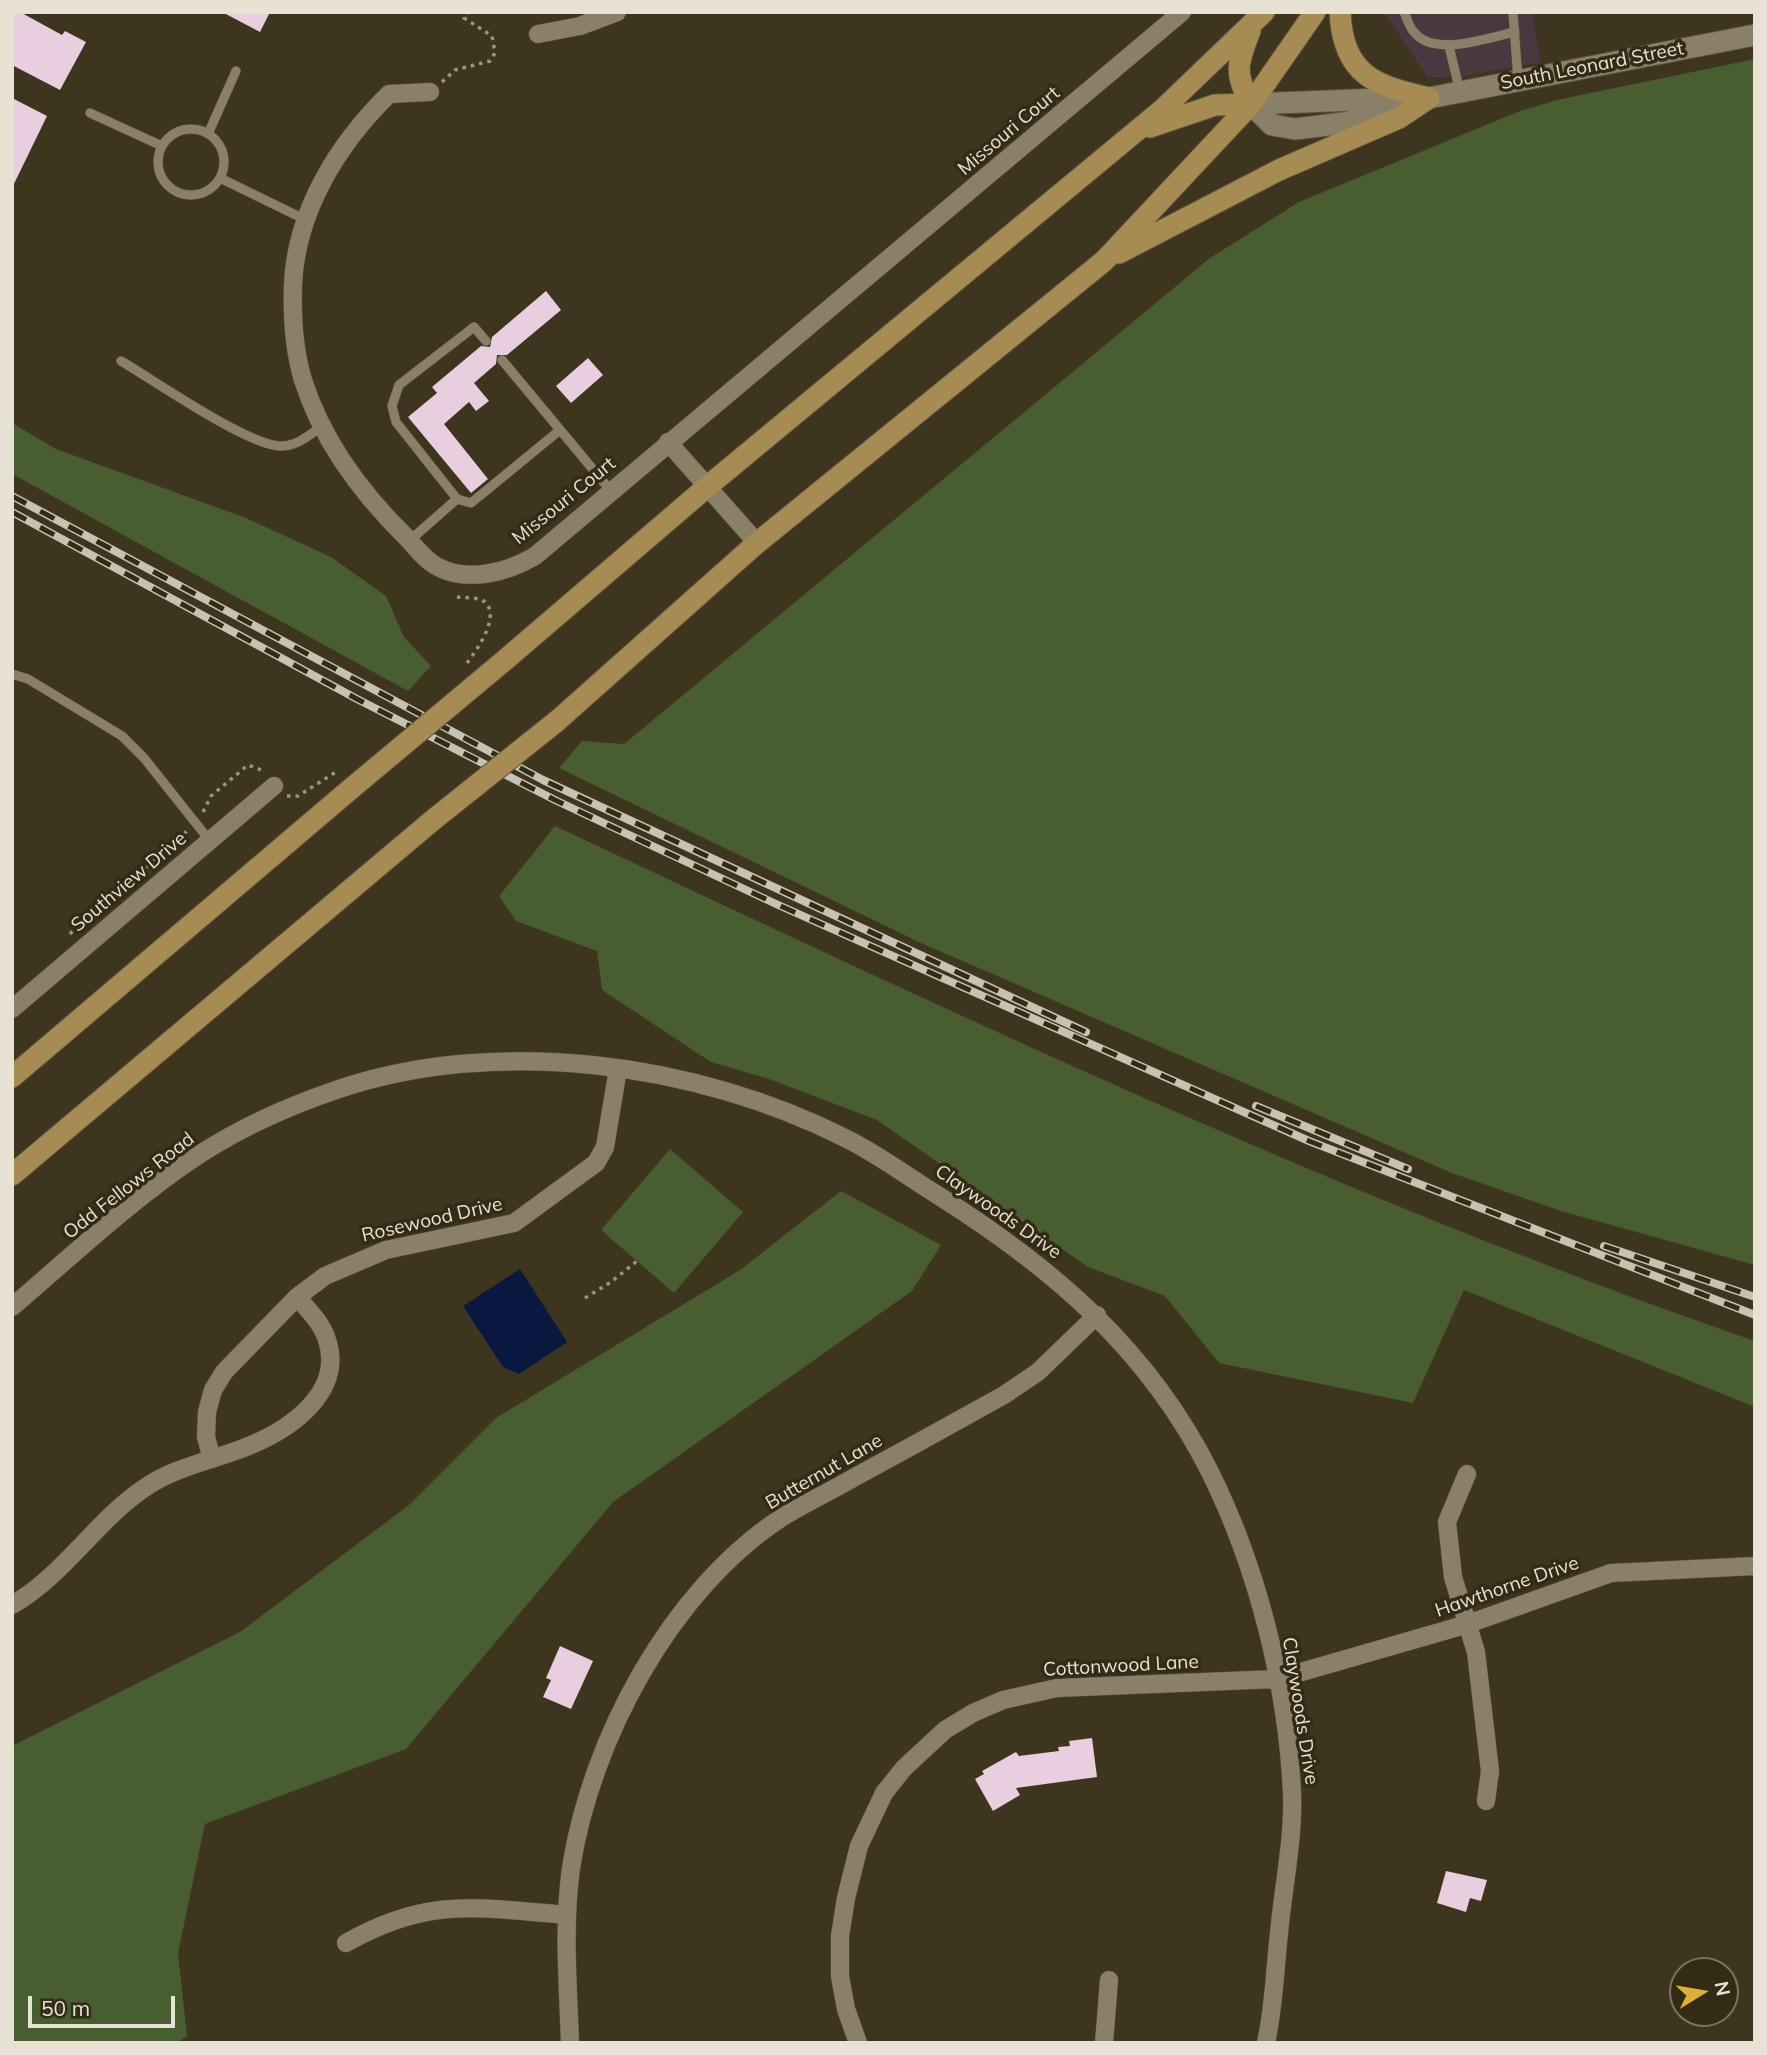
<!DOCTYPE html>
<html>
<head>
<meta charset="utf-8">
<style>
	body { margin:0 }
	#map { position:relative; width:1767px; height:2055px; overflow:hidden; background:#3e351f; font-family:Mulish,sans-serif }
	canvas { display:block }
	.frame { position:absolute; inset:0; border:14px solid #e8e2d5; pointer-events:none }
	.north { position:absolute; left:1669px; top:1957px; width:70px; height:70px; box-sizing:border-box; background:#342b16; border:2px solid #7c7462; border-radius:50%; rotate:79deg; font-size:19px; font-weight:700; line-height:28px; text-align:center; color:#e8e2d5 }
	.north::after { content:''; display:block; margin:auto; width:24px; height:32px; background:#ddb133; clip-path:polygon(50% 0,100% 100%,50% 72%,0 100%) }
	.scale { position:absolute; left:28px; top:1996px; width:147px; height:32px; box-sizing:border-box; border:4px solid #e8e2d5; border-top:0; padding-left:9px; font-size:21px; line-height:24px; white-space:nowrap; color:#e8e2d5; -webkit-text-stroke:5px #342b16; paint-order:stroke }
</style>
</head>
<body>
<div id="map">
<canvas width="1767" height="2055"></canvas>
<div class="frame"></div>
<div class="north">N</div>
<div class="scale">50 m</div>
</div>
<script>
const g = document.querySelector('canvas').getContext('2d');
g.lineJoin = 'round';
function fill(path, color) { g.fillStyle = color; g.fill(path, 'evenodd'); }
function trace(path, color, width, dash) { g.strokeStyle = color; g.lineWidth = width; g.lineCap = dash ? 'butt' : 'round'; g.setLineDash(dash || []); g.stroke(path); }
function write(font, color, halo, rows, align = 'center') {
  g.font = font + ' Mulish,sans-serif'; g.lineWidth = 7; g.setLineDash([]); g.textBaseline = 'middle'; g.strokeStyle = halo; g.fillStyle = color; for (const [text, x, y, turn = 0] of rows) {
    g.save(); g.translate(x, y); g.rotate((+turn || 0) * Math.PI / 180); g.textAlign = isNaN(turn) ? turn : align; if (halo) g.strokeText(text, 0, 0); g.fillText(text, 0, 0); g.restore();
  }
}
fill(new Path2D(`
	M1384,12h148l9,50 -77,14 -36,2z`), '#4a373f');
fill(new Path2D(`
	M1755,59v1206l-194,-54 -109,-38 -531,-230 -362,-175 23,-27 42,3 586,-486 89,-56 221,-91 37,-11z
	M12,423l44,26 190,69 85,39 55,39 18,41 27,29 -23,25 -396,-217z
	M555,826c394,185 788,373 1200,515v66l-291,-117 -51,113 -194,-40 -54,-67 -77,-29 -211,-147 -108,-41 -58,-17 -109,-72 -5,-39 -81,-30 -17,-25z
	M670,1149l73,63 -69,81 -73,-63z
	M841,1191l100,54 -29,46 -299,211 -207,247 -201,75 -27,129 9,83 -11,7h-164v-297l228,-114 169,-127 87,-87 244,-148z`), '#485d30');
fill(new Path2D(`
	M520,1269l47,73 -48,32 -16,-7 -40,-61z`), '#09183e');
fill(new Path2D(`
	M12,12h8l42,23 3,-4 21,11 -26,48 -48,-25z
	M222,12h48l-10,20z
	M12,98l35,18 -35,72z
	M546,291l15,19 -54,45h-10l-1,9 -22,19 15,18 -13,10 -7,-9 -25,22 44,55 -17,14 -63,-76 29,-24 -5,-6 49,-41 9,1 2,-10z
	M588,358l15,17 -32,28 -15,-17z
	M560,1646l33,15 -22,48 -28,-12 8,-17 -5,-2z
	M1092,1738l5,39 -81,11 4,7 -27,16 -18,-32 9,-5 -2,-3 34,-19 3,4 40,-5 -1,-4 12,-1 -1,-5z
	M1446,1871l41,9 -6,21 -11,-3 -4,14 -29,-9z`), '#e8cedf');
const service = new Path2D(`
	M1404,12c3,6 5,15 10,20 20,26 75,5 101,0
	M1513,12l5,68
	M1449,46l11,46
	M90,113l72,33
	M158 162a33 33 0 1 1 66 0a33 33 0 1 1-66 0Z
	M208,134l28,-63
	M220,178l86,42
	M502,360l109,131
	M121,361c34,20 123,82 158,85 17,1 29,-10 43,-20
	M457,499l14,4 89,-73
	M409,541l48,-42 -61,-77 -4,-16 7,-21 75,-58 12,14
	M12,674l16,5 94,57 22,22 66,83`);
const minor = new Path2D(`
	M538,34l42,-8 37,-14
	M430,92l-41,2c-51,50 -93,117 -96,191 -1,30 1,65 10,95 19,60 59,114 104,158 9,10 19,23 31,29 30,16 70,5 97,-11l647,-544
	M668,442l89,101
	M12,1009l262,-223
	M12,1307c61,-52 121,-109 188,-153 42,-27 89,-48 136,-64 160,-55 361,-27 509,48 33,16 63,39 94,58 114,72 210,154 271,276 48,97 77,213 82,321 2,43 -9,96 -13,140 -4,36 -5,74 -13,110
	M212,1459l-6,-22 1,-25 6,-22 11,-18 73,-75 28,-21 61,-26 128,-27 82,-60 9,-16 13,-78
	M1467,1474l-20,48 6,55 23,75 14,119 -4,30
	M12,1605c51,-29 83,-83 131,-116 32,-23 73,-29 108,-44 41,-17 93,-54 76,-105 -5,-17 -19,-30 -30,-43
	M346,1943c83,-47 131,-35 221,-28
	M570,2043c-2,-58 -7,-117 1,-175 20,-128 99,-277 210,-350 24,-15 50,-27 74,-41 50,-27 99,-54 149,-82l34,-23 59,-57
	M858,2043l-12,-34 -6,-33v-40l6,-38 13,-52 25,-53 20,-25 41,-38 28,-17 30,-13 54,-12 220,-9 191,-55 143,-51 144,-7
	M1104,2043l5,-63`);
const secondary = new Path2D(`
	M1251,104l21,21 23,4 49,-6 85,-25 326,-63
	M1251,104l155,-6`);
const trunk = new Path2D(`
	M1340,12c3,64 36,74 89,86
	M1250,31c-12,31 -17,42 1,73
	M1150,127l65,-22 36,-1
	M1119,253l160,-83 120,-52 30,-20
	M505,660l203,-174 455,-377 101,-97
	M557,721l200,-178 347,-282 147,-157 64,-92
	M12,1077l341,-290
	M12,1175l421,-355`);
trace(service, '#5c5341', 10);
trace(minor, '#5c5341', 19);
trace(secondary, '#5c5341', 23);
trace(trunk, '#5c5341', 23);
trace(new Path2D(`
	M442,82l13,-12 35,-9 5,-8 -3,-17 -28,-18 4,-6
	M457,597c8,1 22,0 28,5 16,15 -9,49 -18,61
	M287,796h11l41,-26
	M203,812l8,-16 37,-31 16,6
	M133,879l54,-48
	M70,934l21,-25 20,-11
	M585,1298l26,-16 26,-21`), '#9b9483', 3.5, [3.5, 5]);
trace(service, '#8a8068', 9);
trace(minor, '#8a8068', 18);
trace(secondary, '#8a8068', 21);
trace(trunk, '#a68b52', 21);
const rail = new Path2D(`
	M12,496l531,284 543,252
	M12,512l345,187 200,102 219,103 533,237 446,174
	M1256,1106l152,63
	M1604,1246l151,51`);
trace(rail, '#c8c2b3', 8);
trace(rail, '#342b16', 5, [16]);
const trunkBridge = new Path2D(`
	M353,787l152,-127
	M433,820l124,-99`);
trace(trunkBridge, '#5c5341', 23, []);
trace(trunkBridge, '#a68b52', 21);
write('19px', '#e8e2d5', '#342b16', [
	["South Leonard Street",1592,66,-11],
	["Missouri Court",1009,131,-40],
	["Missouri Court",564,501,-39],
	["Southview Drive",129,882,-40],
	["Odd Fellows Road",129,1186,-38],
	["Claywoods Drive",998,1212,35],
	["Rosewood Drive",432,1220,-13],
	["Butternut Lane",824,1472,-30],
	["Hawthorne Drive",1507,1587,-19],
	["Cottonwood Lane",1121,1666,-3],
	["Claywoods Drive",1300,1711,81]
]);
</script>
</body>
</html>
